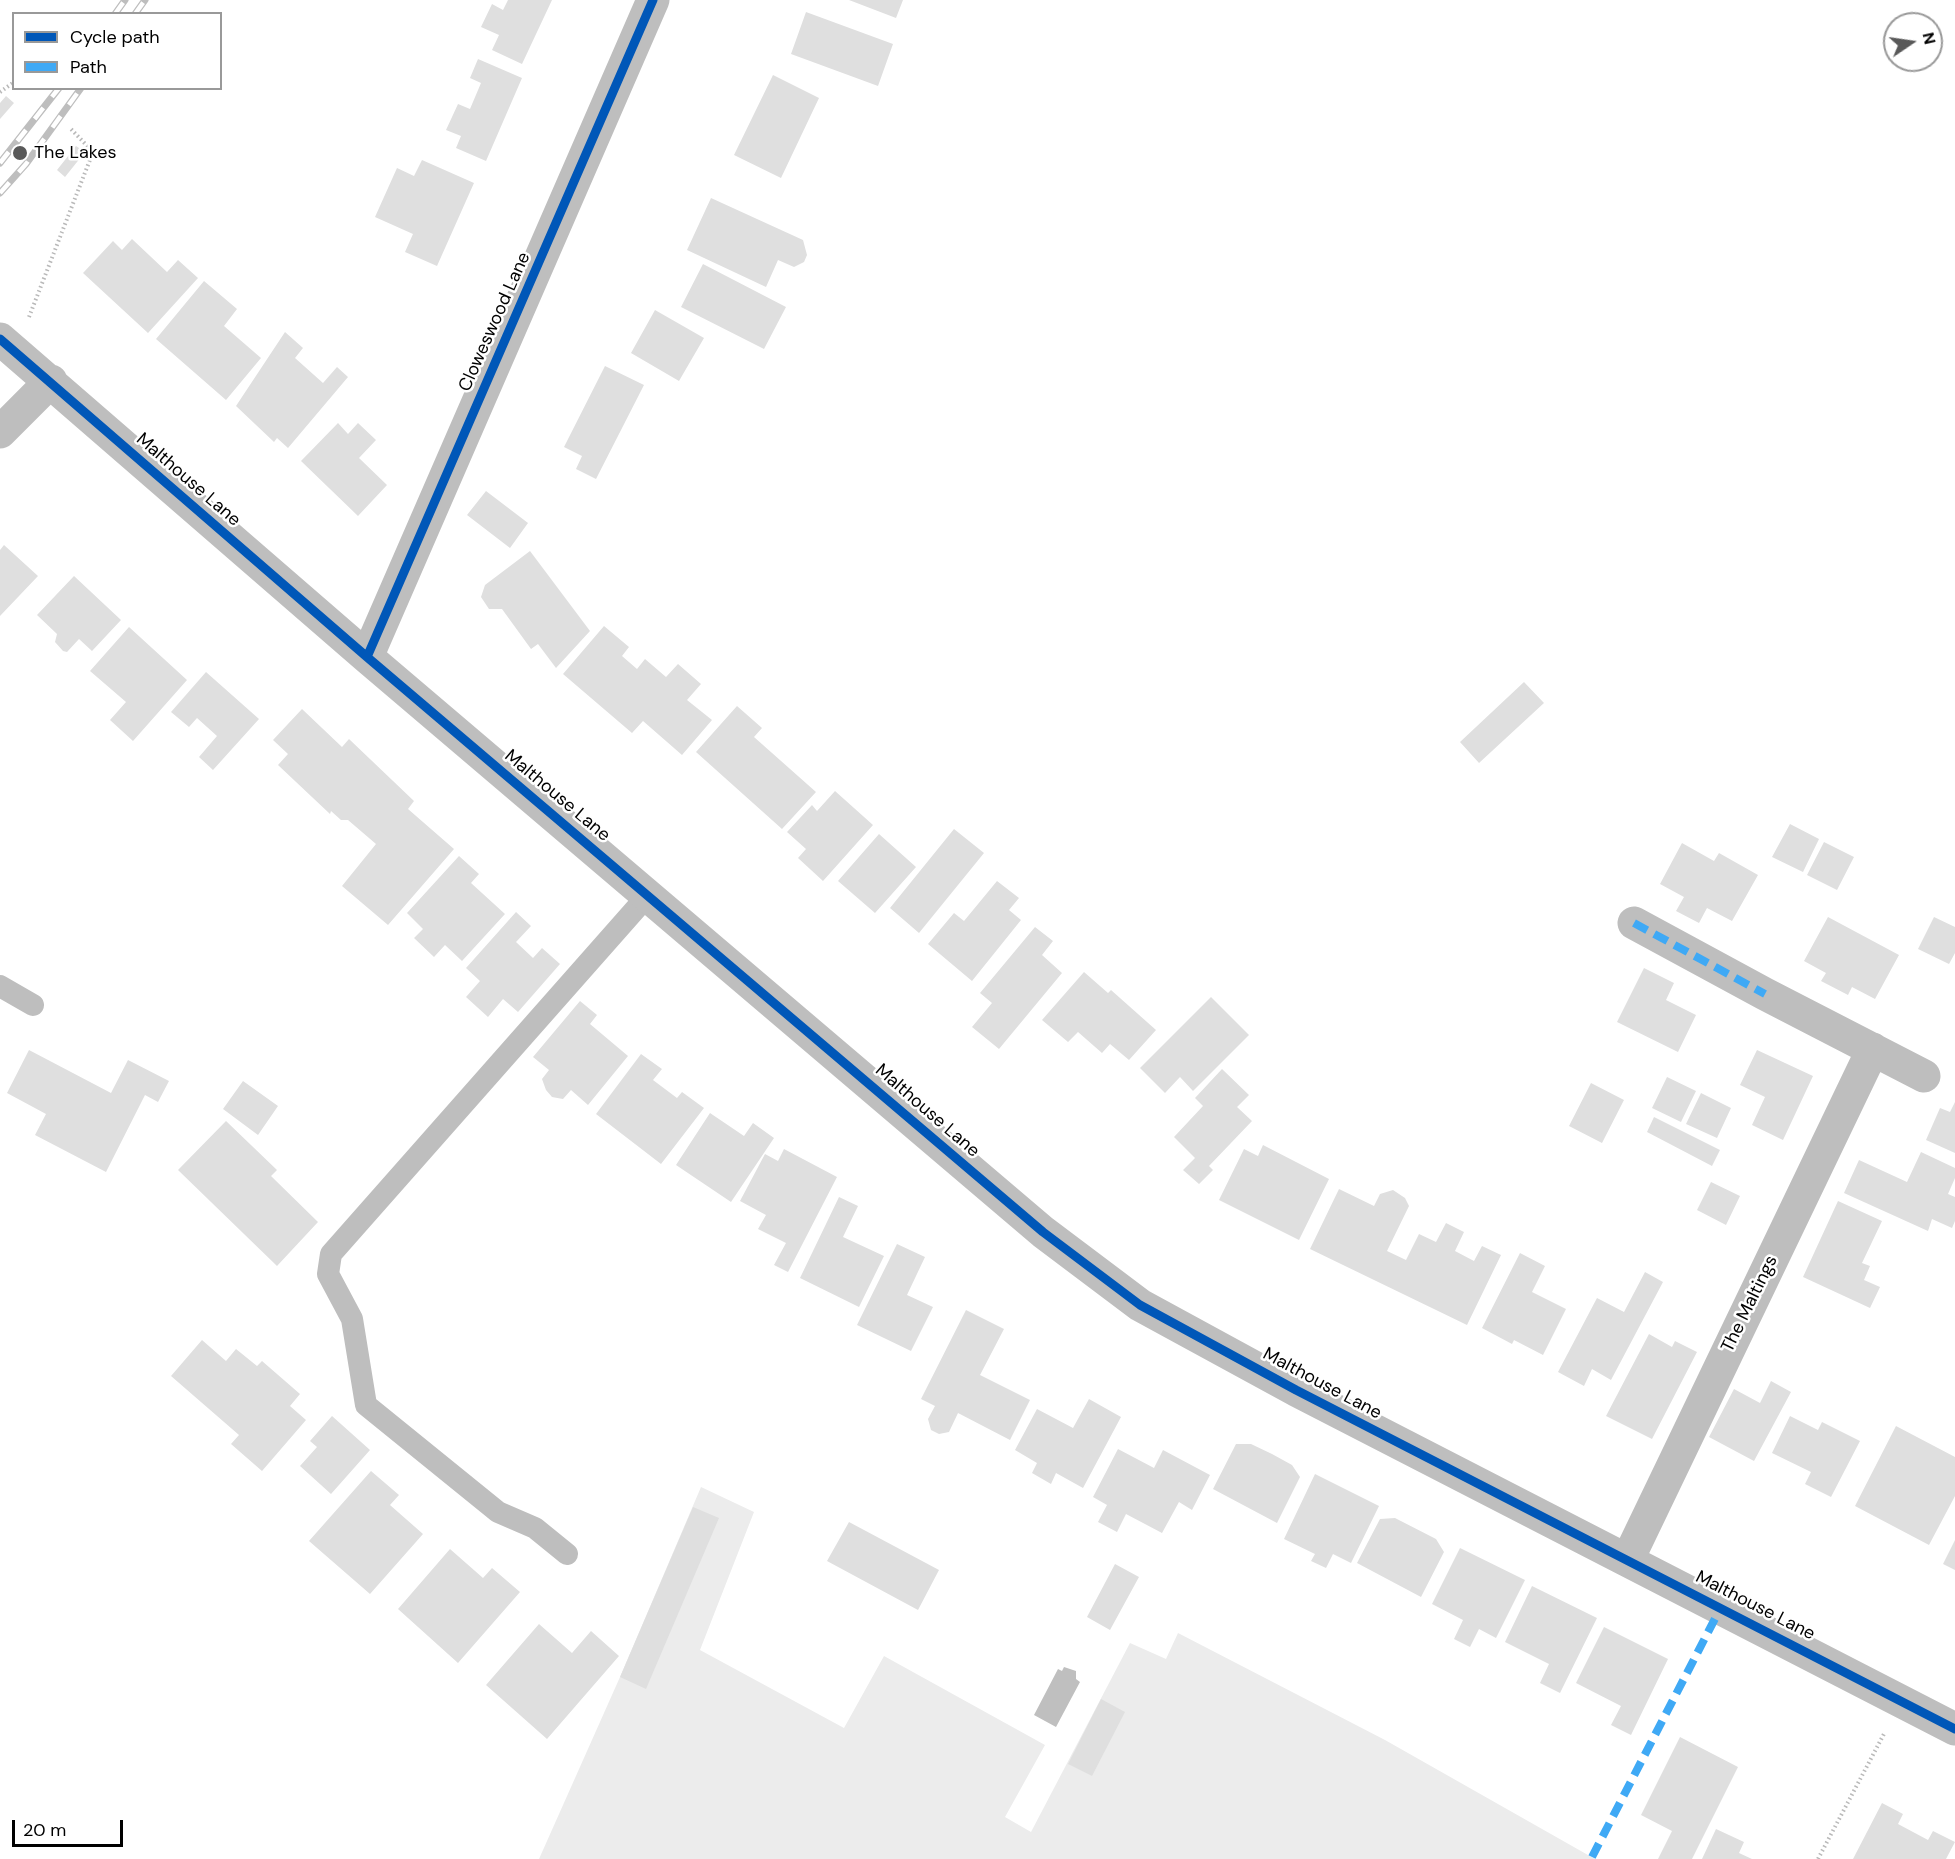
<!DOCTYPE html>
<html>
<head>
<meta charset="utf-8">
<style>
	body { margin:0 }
	#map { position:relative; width:1955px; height:1859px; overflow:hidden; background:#fff; font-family:"DM Sans",sans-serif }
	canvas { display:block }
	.legend { position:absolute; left:12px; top:12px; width:210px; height:78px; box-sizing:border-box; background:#fff; border:2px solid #999; margin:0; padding:8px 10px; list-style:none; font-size:18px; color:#000 }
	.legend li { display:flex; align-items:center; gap:12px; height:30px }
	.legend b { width:30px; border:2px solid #999 }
	.north { position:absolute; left:1883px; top:12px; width:60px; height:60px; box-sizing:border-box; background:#fff; border:2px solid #999; border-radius:50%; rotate:77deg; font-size:16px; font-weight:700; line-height:24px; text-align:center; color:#000 }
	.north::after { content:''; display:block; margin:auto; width:21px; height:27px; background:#595959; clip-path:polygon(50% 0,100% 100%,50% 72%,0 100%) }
	.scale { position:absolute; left:12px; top:1820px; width:111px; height:27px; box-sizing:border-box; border:3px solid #000; border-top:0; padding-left:8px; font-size:18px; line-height:21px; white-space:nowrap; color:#000; -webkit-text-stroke:4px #fff; paint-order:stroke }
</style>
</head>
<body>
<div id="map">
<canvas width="1955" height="1859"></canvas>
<ul class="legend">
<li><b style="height:8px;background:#0057b8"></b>Cycle path</li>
<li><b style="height:8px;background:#3fa9f5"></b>Path</li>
</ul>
<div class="north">N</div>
<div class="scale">20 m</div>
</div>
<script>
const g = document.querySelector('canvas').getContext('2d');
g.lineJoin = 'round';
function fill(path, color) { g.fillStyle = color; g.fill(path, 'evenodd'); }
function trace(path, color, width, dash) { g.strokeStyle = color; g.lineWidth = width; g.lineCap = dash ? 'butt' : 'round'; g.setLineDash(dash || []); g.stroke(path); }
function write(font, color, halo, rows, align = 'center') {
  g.font = font + ' "DM Sans",sans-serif'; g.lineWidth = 5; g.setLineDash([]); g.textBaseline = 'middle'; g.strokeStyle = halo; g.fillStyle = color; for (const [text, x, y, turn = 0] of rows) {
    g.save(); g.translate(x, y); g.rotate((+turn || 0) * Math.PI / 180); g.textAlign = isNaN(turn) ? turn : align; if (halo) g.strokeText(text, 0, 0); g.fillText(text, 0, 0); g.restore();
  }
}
fill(new Path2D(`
	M701,1487l53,25 -54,138 144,78 40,-72 161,89 -40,72 26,15 99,-189 36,16 12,-26 207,107 210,119h-1056l81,-182z`), '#ececec');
fill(new Path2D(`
	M1064,1667l12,4v8l4,3 -24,45 -22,-12 24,-46 4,2z`), '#bfbfbf');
fill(new Path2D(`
	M508,0h44l-30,64 -30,-14 7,-15 -18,-8 11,-23 11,6z
	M849,0h54l-7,18z
	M806,12l87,32 -15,42 -87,-32z
	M478,59l44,19 -36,83 -30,-13 5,-12 -15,-6 12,-26 12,5 11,-26 -11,-5z
	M773,75l46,23 -38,80 -47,-23z
	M6,96l8,7 -14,16v-16z
	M76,146l9,6 -20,25 -8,-7z
	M422,160l52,23 -37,83 -32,-14 8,-18 -38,-17 22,-49 17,8z
	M711,198l92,42 4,15 -3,7 -10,5 -16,-7 -12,27 -79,-37z
	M132,239l35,33 11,-12 20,18 -50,55 -65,-60 30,-32 9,9z
	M703,264l83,43 -22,42 -83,-42z
	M204,281l33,28 -13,17 37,32 -35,42 -70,-61z
	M655,310l49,28 -25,43 -48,-28z
	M285,332l18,16 -8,10 28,25 14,-16 11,10 -60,71 -11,-10 -3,4 -38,-36z
	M605,366l39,19 -48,94 -20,-10 6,-13 -18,-9z
	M338,423l10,11 10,-11 18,17 -17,18 28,27 -29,31 -57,-55z
	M486,491l42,32 -18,25 -43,-33z
	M4,545l34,31 -38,40v-66z
	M530,551l60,80 -34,37 -18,-24 -7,5 -29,-40h-13l-8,-12 4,-12z
	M74,576l47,44 -29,31 -13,-12 -12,13 -4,-1 -8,-9 2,-8 -20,-19z
	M604,626l25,21 -7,9 15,13 8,-10 21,18 12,-13 23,20 -14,16 25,20 -30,35 -39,-34 -11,12 -69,-59z
	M129,627l58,53 -54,61 -23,-21 16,-18 -36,-31z
	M206,672l53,47 -46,51 -14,-13 18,-21 -20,-18 -8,9 -18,-15z
	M1524,682l20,21 -65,60 -19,-21z
	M737,706l25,22 -8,9 62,55 -34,37 -86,-77z
	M302,709l40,38 7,-8 65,62 -6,8 46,40 -66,76 -46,-39 34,-42 -28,-24h-7l-10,-9 -1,3 -52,-49 10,-11 -15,-14z
	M835,791l38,34 -50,56 -25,-23 8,-9 -19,-17 25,-27 5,6z
	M1790,824l29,15 -16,33 -31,-15z
	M954,829l30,24 -65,80 -29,-25z
	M879,834l37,33 -41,46 -37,-32z
	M1824,842l30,15 -17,33 -30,-15z
	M1682,843l32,18 5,-8 39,22 -26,46 -25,-13 -8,15 -23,-12 8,-14 -24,-13z
	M459,856l20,18 -8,9 34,31 -43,47 -17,-16 -11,12 -20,-19 9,-9 -16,-16z
	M997,881l22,17 -10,12 12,10 -49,61 -44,-37 26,-31 10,8z
	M516,912l15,14 -15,16 17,16 9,-10 18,16 -42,48 -15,-13 -15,18 -22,-20 14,-16 -14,-13z
	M1828,917l71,38 -24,44 -23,-12 -4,8 -27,-14 5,-8 -22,-12z
	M1934,917l21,10v26l-6,11 -31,-15z
	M1035,927l18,14 -11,14 20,18 -63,76 -27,-22 20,-24 -12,-10z
	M1644,968l30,15 -8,17 30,15 -18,37 -61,-30z
	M1084,972l24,21 3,-3 45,40 -27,30 -19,-16 -8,9 -24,-21 -10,10 -26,-22z
	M1211,997l38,38 -56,56 -13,-14 -15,16 -25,-25z
	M580,1001l17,14 -7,9 38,32 -40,49 -17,-15 -8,9 -11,-2 -6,-7 -4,-11 7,-9 -16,-13z
	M29,1050l82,43 17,-33 41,21 -11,21 -13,-7 -39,77 -71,-37 11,-21 -39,-21z
	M1757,1050l56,26 -30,64 -31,-15 13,-28 -25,-12z
	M641,1054l21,15 -9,11 24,18 5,-6 22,16 -43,56 -65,-50z
	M1222,1069l27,26 -12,12 15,14 -43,45 4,4 -14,14 -16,-14 12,-12 -21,-21 29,-31 -8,-8z
	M1667,1077l29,14 -15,31 -29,-14z
	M243,1081l35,25 -20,29 -35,-26z
	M1591,1083l33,17 -22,43 -33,-17z
	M1701,1093l30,15 -14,30 -31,-14z
	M1955,1102v51l-29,-13 14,-32 10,4z
	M710,1113l34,23 9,-13 21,15 -43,64 -55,-37z
	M1654,1117l66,33 -8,16 -65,-34z
	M226,1121l51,49 -6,6 47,46 -41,44 -99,-96z
	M1263,1145l66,34 -30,61 -80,-40 25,-51 14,7z
	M784,1149l53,28 -49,95 -14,-7 12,-22 -28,-14 8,-14 -26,-14 25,-47 13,7z
	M1921,1152l34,16v10l-7,16 7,3v24l-3,7 -20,-9 -4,12 -84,-38 15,-33 48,22z
	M1711,1182l29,14 -14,29 -29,-15z
	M1339,1189l35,17 6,-12 13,-4 12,8 4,8 -22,45 19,9 13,-26 17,8 10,-19 18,9 -9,19 19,10 8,-15 19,9 -34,70 -157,-76z
	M839,1197l19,9 -15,31 41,19 -25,51 -59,-29z
	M1838,1201l44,20 -20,42 8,3 -6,14 16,7 -10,21 -67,-31z
	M897,1244l28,13 -18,38 26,12 -22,44 -54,-26z
	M1520,1253l25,13 -13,26 34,17 -23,46 -29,-15 -2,4 -30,-16z
	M1645,1272l18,10 -52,98 -19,-11 -8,17 -26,-14 39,-74 27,14z
	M966,1310l38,19 -24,46 50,25 -20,40 -52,-27 -9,19 -10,2 -8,-4 -3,-11 7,-13 -14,-7z
	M1649,1334l23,13 3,-6 22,11 -45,87 -46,-23z
	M202,1340l24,21 10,-12 21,17 5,-5 38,33 -10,12 16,14 -44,51 -31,-27 8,-9 -68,-59z
	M1771,1381l20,11 -37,69 -45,-24 25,-48 26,14z
	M1089,1399l32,18 -38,71 -27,-15 -5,11 -19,-11 5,-10 -22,-13 22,-41 36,19z
	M332,1416l38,34 -39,44 -31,-28 17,-19 -7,-6z
	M1790,1416l28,14 4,-8 38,19 -29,56 -26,-13 6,-12 -39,-19z
	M1896,1426l59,31v39l-26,49 -74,-39z
	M1236,1444h15l21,10 20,11 8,12 -23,46 -64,-34z
	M1118,1449l36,19 9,-18 47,25 -18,35 -13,-8 -17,31 -36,-19 -9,18 -19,-10 9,-17 -14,-8z
	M371,1471l28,24 -9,10 33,29 -53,60 -61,-53z
	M1315,1474l64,32 -28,57 -18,-9 -7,14 -15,-7 4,-7 -31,-15z
	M693,1507l26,11 -73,171 -26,-12z
	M1395,1518l41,21 8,13 -23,45 -64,-34 23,-44z
	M849,1522l90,48 -21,40 -91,-49z
	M1955,1540v30l-12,-6z
	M1460,1548l65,32 -29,58 -17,-9 -9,18 -16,-8 9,-19 -31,-16z
	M450,1549l33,29 9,-10 28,24 -62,71 -60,-54z
	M1115,1564l24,13 -29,53 -23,-13z
	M1532,1586l65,32 -37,75 -20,-10 9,-19 -44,-22z
	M539,1624l33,29 19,-22 28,25 -72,83 -61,-54z
	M1604,1627l64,32 -37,76 -20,-10 10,-19 -45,-23z
	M1101,1699l24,13 -33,64 -24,-12z
	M1680,1737l58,30 -46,92h-34l14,-28 -31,-16z
	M1882,1803l21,11 -5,10 30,16 5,-9 22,11 -9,17h-93z
	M1716,1829l28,13 -5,11 13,6h-50z`), '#dfdfdf');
trace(new Path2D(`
	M0,92l14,-10
	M29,317l64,-165 -23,-24
	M1818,1859l67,-127`), '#b9b9b9', 4, [1.5, 3]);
trace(new Path2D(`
	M0,986l33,19
	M567,1554l-32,-26 -37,-16 -132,-107 -14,-86 -24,-45 3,-20 317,-359`), '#bebebe', 22);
trace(new Path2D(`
	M0,339l367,318 676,575 97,73 156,85 659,339
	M0,432l51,-51
	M367,657l286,-657
	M1634,923l131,71 159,82
	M1628,1559l245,-510`), '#bebebe', 33);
const rail = new Path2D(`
	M115,14l10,-14
	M135,14l10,-14
	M0,163l59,-75
	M0,193l26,-29 55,-76`);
trace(rail, '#bebebe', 7);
trace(rail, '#fff', 4.5, [14]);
trace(new Path2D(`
	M1634,923l131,71
	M1592,1857l129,-250`), '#3fa9f5', 8, [15, 8]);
trace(new Path2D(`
	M0,339l367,318 676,575 97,73 156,85 659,339
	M367,657l286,-657`), '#0057b8', 9);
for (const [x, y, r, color] of [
	[20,153,8,"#595959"]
]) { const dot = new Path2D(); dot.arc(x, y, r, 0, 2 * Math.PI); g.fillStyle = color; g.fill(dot); trace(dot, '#fff', 2); }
write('18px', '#000', '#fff', [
	["The Lakes",34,153]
], 'left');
write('18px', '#000', '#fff', [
	["Cloweswood Lane",495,322,-66],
	["Malthouse Lane",188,480,41],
	["Malthouse Lane",557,796,40],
	["Malthouse Lane",927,1111,41],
	["The Maltings",1750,1304,-64],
	["Malthouse Lane",1322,1384,28],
	["Malthouse Lane",1755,1606,27]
]);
</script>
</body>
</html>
